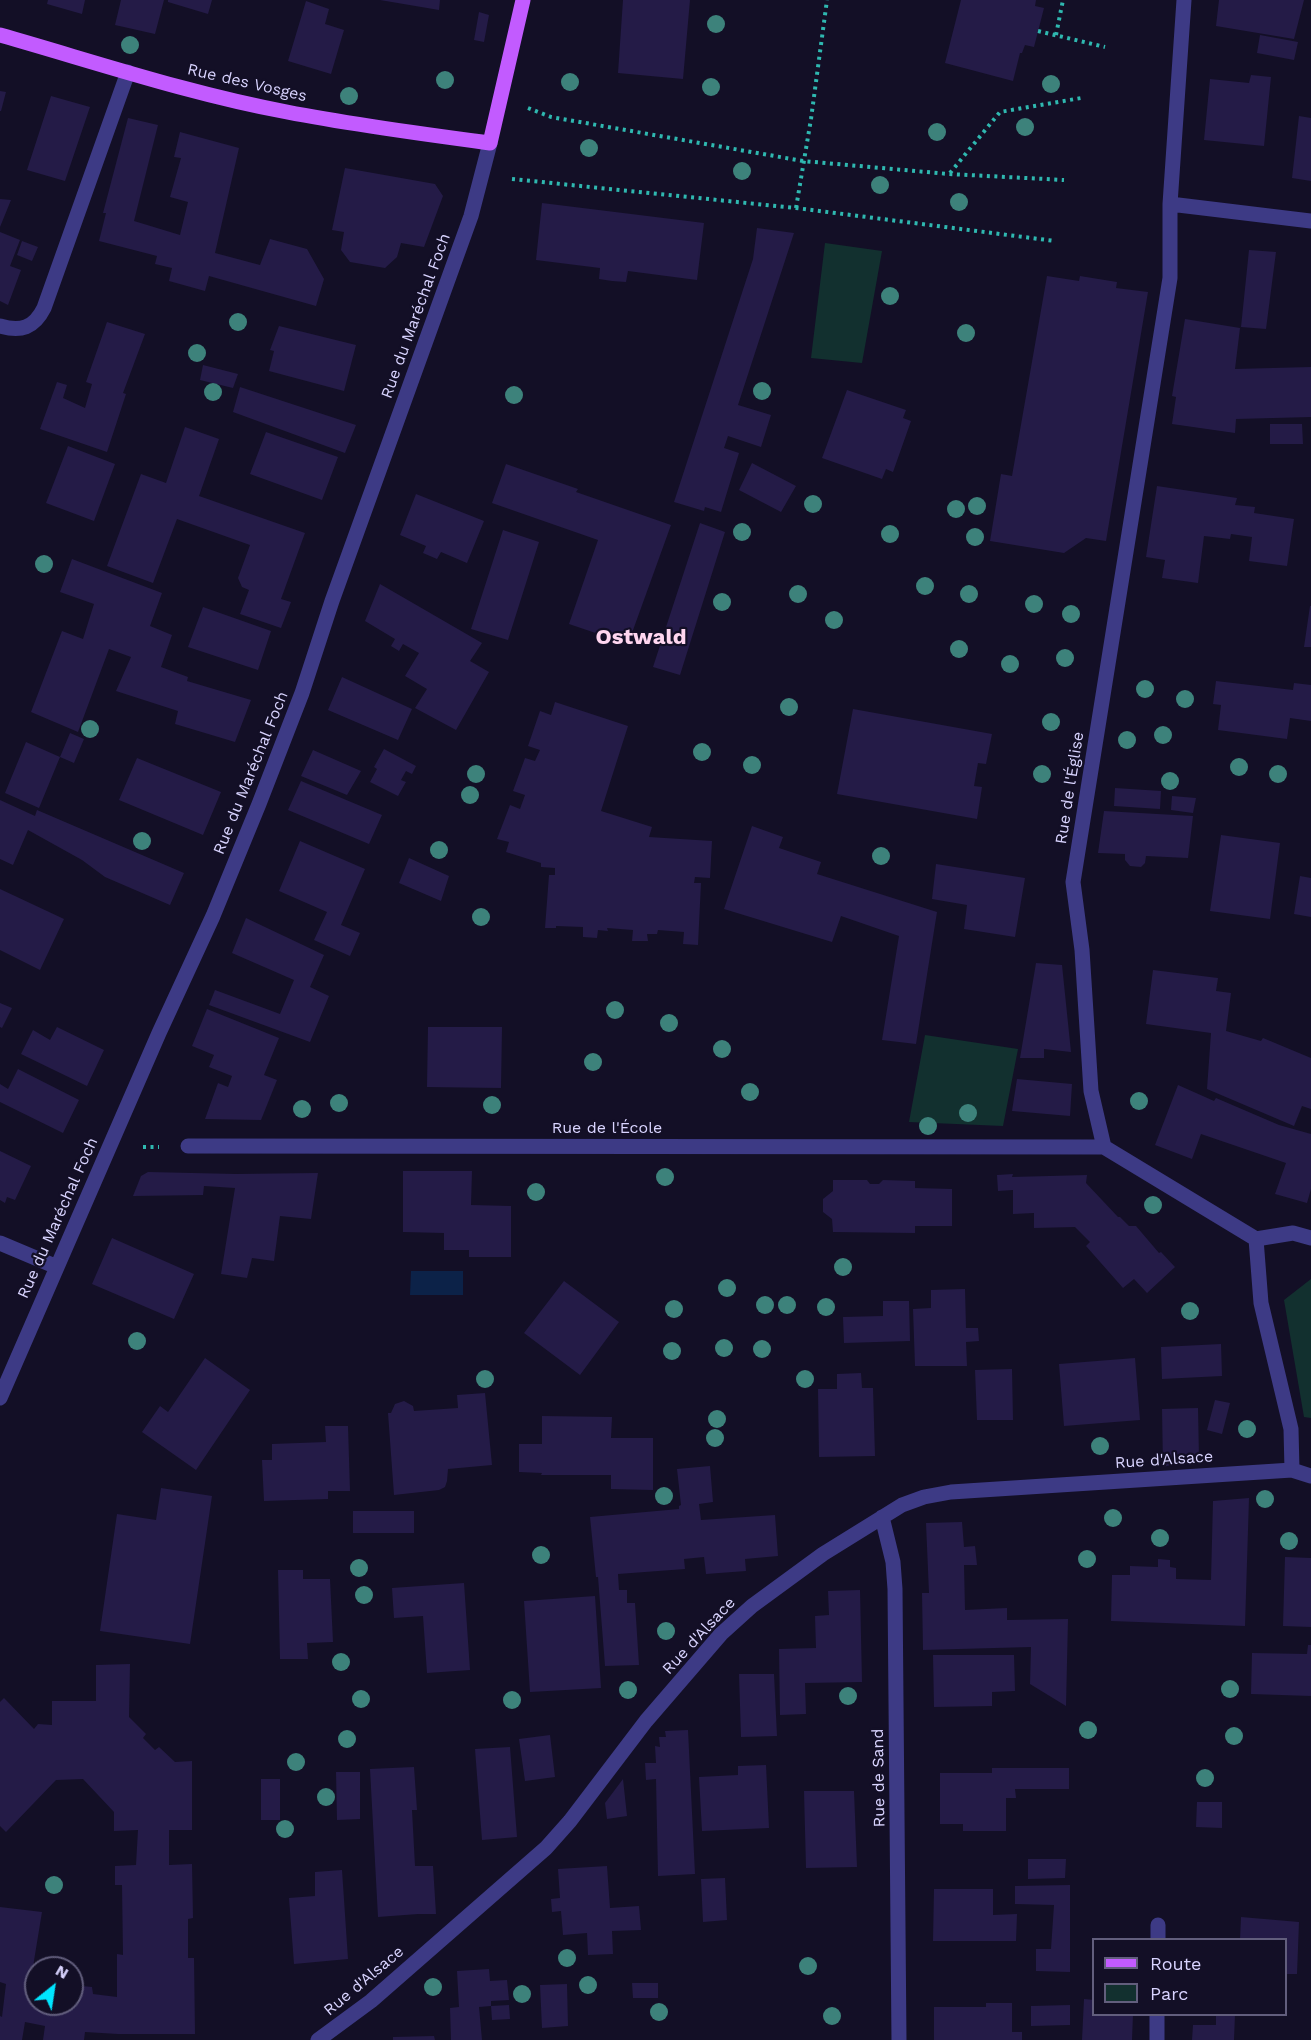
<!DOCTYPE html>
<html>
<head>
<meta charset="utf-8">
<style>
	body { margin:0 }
	#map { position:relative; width:1311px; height:2040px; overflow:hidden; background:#130f26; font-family:"Work Sans",sans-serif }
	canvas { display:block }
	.legend { position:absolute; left:1092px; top:1938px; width:195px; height:78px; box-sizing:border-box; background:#130f26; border:2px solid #625e7d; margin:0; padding:8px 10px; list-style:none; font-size:18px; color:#d9d4ff }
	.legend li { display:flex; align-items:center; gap:12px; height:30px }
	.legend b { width:30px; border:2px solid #625e7d }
	.north { position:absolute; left:24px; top:1956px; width:60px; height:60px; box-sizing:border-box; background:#130f26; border:2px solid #625e7d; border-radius:50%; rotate:30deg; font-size:16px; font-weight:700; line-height:24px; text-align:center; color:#d9d4ff }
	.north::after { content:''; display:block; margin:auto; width:21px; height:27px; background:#00e5ff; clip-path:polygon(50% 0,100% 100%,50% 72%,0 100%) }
</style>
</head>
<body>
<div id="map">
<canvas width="1311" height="2040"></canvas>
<ul class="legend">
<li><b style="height:8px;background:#c25bff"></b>Route</li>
<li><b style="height:16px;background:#12302f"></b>Parc</li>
</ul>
<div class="north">N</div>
</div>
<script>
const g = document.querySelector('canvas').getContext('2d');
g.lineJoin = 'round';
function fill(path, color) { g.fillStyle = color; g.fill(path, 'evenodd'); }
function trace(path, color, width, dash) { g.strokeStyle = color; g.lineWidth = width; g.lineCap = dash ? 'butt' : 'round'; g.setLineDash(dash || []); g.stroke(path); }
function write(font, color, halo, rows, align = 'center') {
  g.font = font + ' "Work Sans",sans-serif'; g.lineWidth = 4.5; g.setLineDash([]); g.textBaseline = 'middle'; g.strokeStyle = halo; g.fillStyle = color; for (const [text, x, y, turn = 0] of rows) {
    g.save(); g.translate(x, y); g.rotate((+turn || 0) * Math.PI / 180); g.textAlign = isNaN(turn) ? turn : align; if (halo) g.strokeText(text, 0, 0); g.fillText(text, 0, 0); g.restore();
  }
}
fill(new Path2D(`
	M825,243l57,8 -20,112 -51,-5z
	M925,1035l93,14 -15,77 -94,-4z
	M1311,1279v139l-7,-1 -20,-117z`), '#12302f');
fill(new Path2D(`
	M411,1271h52v24h-53z`), '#0c2248');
fill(new Path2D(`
	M48,0h37l-3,14 -35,-10z
	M121,0h43l-9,34 -40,-9z
	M168,0h44l-4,14 -40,-12z
	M380,0h60l-1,10z
	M623,0h67l-7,79 -65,-6z
	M961,0h75l-1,6 9,2 -10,39 -9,-2 -3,8h-2l-7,28 -68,-18z
	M1219,0h85l-10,39 -78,-13z
	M306,1l23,8 -4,15 19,6 -13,44 -43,-13z
	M479,12l10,3 -5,27 -10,-2z
	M1260,35l38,7 -4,18 -37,-7z
	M1251,75l20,2 -7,69 -60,-6 6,-61 39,4z
	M0,91l6,1 -5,19h-1z
	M51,96l39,11 -25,74 -38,-11z
	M1299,116l12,2v63l-19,-3z
	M128,118l30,7 -24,96 46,14 8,-33 -18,-5 11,-39 -7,-1 6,-25 59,16 -24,105 45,12 10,-26 37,10 17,30 -8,27 -107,-30 -4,15 -36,-10 3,-13 -17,-4 2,-8 -58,-15 7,-28h-3z
	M345,168l90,16 8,12 -19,51 -23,-4 -4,14 -12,11 -35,-6 -9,-12 3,-18 -12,-2z
	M0,199l11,1 -11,27z
	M542,203l162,20 -7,57 -69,-9 -2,11 -14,-1 -13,-2 1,-11 -64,-8z
	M757,228l37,5 -56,172 33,10 -10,32 -33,-11 -4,12 15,5 -18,59 -16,-5 -1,4 -30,-9 79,-243z
	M0,232l20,8 -10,26 11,4 -13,35 -8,-4z
	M22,241l16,6 -6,14 -15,-6z
	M1249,250l27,2 -10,77 -25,-2z
	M1047,276l32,5 1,-5 37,6 -1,6 32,4 -42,249 -20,-3 -22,15 -74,-12 11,-67 11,2z
	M1185,319l55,9 -5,41 76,-2v50l-75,2 -1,14 -63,-9 4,-27 -4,-1z
	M107,322l38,12 -22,59 3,1 -19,58 -67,-23 17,-47 10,3 -4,13 22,10 7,-24 -6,-2z
	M279,326l77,19 -12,46 -75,-20 5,-20 -4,-1z
	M203,365l35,9 -5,14 -33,-8z
	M240,387l116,38 -11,28 -112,-41z
	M847,390l59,20 -3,8 8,3 -18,51 -7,-3 -4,10 -60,-21z
	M1270,424h32l1,20h-33z
	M185,427l34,12 -20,57 106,37 -24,66 10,3 -10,26 -41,-14 9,-24 -7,-3 -4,-9 12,-33 -73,-26 -24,64 -46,-17 34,-92 25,9z
	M266,432l72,25 -16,43 -72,-26z
	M68,446l47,18 -21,57 -48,-18z
	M752,463l44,23 -15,26 -42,-22z
	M506,464l72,25 -2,3 95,33 -43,119 -59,-20 29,-84 -106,-37z
	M1157,486l80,12 -2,7 20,2 -1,6 40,6 -7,47 -38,-5 3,-24 -21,-3 -1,5 -26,-3 -6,47 -36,-5 3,-18 -19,-3z
	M416,494l68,27 -17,42 -26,-11 -4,7 -14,-6 3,-7 -26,-11z
	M700,523l25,9 -45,143 -27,-8z
	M503,530l36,12 -31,98 -37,-11z
	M72,559l90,34 -12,33 22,9 -11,32 27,10 -1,4 64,19 -16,42 -60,-18 3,-13 -62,-20 15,-34 -22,-8 -31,83 -47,-20 31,-81 21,8 11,-35 -34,-12z
	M380,584l102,59 -12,18 19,11 -33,58 -41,-22 12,-19 -22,-13 14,-23 -16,-9 -4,7 -8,-5 4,-7 -30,-18z
	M1310,606h1v41h-7z
	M203,607l68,24 -13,39 -70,-23z
	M342,677l70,32 -14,31 -70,-30z
	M1216,681l77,9 1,-7 17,2v36l-21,-3 -3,21 -69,-9 3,-25 -8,-1z
	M555,702l73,24 -27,85 51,16 -3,10 63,4 -2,37 -15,-1 -1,6h7l-3,62 -15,-1 1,-12 -26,-2 -1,4h-10l1,7h-16l1,-11 -26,-2 1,3 -10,-1 -1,8 -14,-1v-10l-27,-1v2h-11l4,-53h6v-7l-14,-1v-4l-35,-11 3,-10 -12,-3 13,-34 10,4 5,-14 -12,-4 12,-33 10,3 5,-11 -12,-4 12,-35 11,4z
	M853,709l139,25 -6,30 -8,-1 -4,23 8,1 -5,32 -140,-25z
	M70,733l14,6 -10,24 -14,-6z
	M26,742l34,15 -21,51 -34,-15z
	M384,749l32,17 -4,8 -6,-3 -5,9 5,2 -8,14 -28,-14 7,-13 -3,-2z
	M313,750l48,21 -14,24 -46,-19z
	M137,758l84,34 -18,43 -84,-35z
	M301,781l81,34 -13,29 -81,-34z
	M1115,788l46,3 -1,18 -46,-3z
	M1172,796l24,2 -3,15 -22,-3z
	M0,800l35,16 2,-6 147,63 -14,32 -65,-28 -23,-17 -54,-30 -15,35 -13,-6z
	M1104,811l89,5 -5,42 -42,-2 -1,7 -4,4 -11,-1 -5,-6v-6l-27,-1z
	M752,826l31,11 -4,11 42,14 -4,12 120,38 -21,132 -34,-4 17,-104 -58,-20 -9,26 -108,-33z
	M1221,835l59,8 -10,76 -60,-8z
	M300,841l65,28 -24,56 19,8 -10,23 -36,-16 13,-28 -48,-21z
	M409,858l40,18 -8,25 -42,-18z
	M936,864l89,14 -10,59 -51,-8 3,-24 -35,-6z
	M1300,876l11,2v39l-17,-3z
	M0,889l64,30 -24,51 -40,-20z
	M246,918l78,37 -14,32 19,9 -19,46 -101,-37 6,-15 65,24 14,-34 -62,-27z
	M1036,963l26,2 9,87 -27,-3v9h-24z
	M1153,970l65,8 -2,13 15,2 -5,38 35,10 2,-3 48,20v51l-9,-3 -8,20 -87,-37 4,-56 -65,-9z
	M0,1003l12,5 -10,20 -2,-1z
	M207,1009l72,29 -15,37 13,5 -16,40 -56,-1 13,-36 10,4 4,-11 -23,-9 5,-12 -22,-9z
	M57,1027l47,23 -17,36 -66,-32 12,-24 17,10z
	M428,1027h74l-1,61 -74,-1z
	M18,1069l61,31 -16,33 -63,-31v-18l8,5z
	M1017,1079l55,5 -2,32 -58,-5z
	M1178,1085l36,16 2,-3 63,27 32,9v55l-4,14 -32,-9 11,-31 -85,-29 -9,25 -37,-14z
	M0,1151l31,15 -16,34 -8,-3 -2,6 -5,-3z
	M403,1171h69l-1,34 40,1v51h-42v-7h-25v-17l-41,-1z
	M148,1172l88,2 82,-1 -7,46 -31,-3 -6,45 -22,-3 -5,20 -26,-4 14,-86 -31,-2 -1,9 -70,1 8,-20z
	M1013,1174l-1,3 75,-2 -1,8 32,34h2l9,9h7l23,27 2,-1 14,15 -28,26 -13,-14 -11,9 -37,-42 4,-4 -15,-15 -41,1v-15l-21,1v-24l-15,1 -1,-16z
	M833,1180h34l3,4h9l4,-4 32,1v7l37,1v37h-37v7l-82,-1 -1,-13 -9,-7v-13l10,-8z
	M112,1238l82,36 -20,45 -82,-35z
	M564,1281l55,41 -39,53 -56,-42z
	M965,1289l1,39h12l1,13 -13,1 1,24h-52l-2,-57 18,-1v-18z
	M883,1301h26l1,40 -66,2 -1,-26 40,-1z
	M1221,1344l1,32 -60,3 -1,-32z
	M205,1358l45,32 -54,80 -54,-38 18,-26 8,6z
	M1135,1358l5,62 -76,6 -5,-62z
	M1012,1369l1,51h-36l-2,-50z
	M861,1373l1,15h11l2,68 -56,1 -1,-68h19v-15z
	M485,1393l7,72 -44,4 -1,12 -2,6 -6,3 -45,5 -6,-82h3l4,-9 9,-3 9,5 1,5 44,-3 -1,-13z
	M1215,1400l15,3 -8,31 -15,-4z
	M1198,1408l1,50 -36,9 -1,-58z
	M542,1416l70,1 -1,21h42v52l-42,-1v-14h-70l1,-2 -23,-1v-28h23z
	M325,1426h23l2,65h-22v8l-64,2 -2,-41h10v-16l54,-2z
	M710,1466l3,36 -14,2 2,16 74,-5 3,41 -33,3 1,12 -40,3 -2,-17 -20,2 1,10 -67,5 1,16h8v13h8l4,62 -34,1 -7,-89h-2l-6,-60 89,-8v-3l2,-1 -4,-36z
	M161,1488l51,8 -22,148 -90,-13 17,-117 39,6z
	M1249,1498l-4,128 -134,-5 1,-46h18v-9l28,1v-8l12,1v7l6,1v11l35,1 2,-79z
	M353,1511h61v22h-61z
	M962,1522l2,25 11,-1 2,19h-13l1,45 42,-2v12l61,-1 -2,87 -36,-22 1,-37 -108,3 -1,-57h7l-3,-70z
	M1285,1557l26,1v69l-28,-1z
	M278,1570h25v9h27l3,63 -26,1 1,16h-28z
	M464,1583l6,87 -43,3 -4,-57 -29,2 -2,-30z
	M860,1590l2,92 -57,1 1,31 -26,1 -1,-66 37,-1 -1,-32 14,-1 -1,-24z
	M595,1596l6,92 -71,4 -6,-91z
	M1308,1645h3v51l-60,-2 1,-41 55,1z
	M933,1655h81l1,36 -23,1v14l-58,1z
	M130,1664l-1,53 17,17 -3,4 12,12 4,-3 16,15 17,-1v69h-23v35l23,-1 1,54 -5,1v39h6l1,76h-77l-33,-2 -1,8h-41l2,-14 -20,-4 -3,18h-22v-24l2,1 4,-33 -6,-2v-75l42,5 -12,73 6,1v18h36v-19l20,2 1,7 24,3v-43l6,1 -1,-70h-7v-19l21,-1 2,-35 -24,1v-19l-31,-33 -27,1 -50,52 -6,-6v-124l4,-4 30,31 4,-5 14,1v-24h44v-36z
	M739,1674h35l3,62 -36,1z
	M688,1730l7,144 -37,2 -2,-97 -10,1 -1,-17h11l-1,-17 5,1 -1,-10h7l-1,-6z
	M550,1735l5,42 -30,4 -6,-42z
	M510,1747l7,90 -35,3 -7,-91z
	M766,1765l3,63 -67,3 -3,-54 39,-2v-9z
	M414,1767l3,43h-5l3,56h18l3,48h-18l-40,3 -8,-148z
	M992,1768h77v21h-54l1,9h-10v33h-43v-7h-23v-51h52z
	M336,1772h24v47l-23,1z
	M261,1779h19v41h-19z
	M623,1779l4,37 -20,3 -2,-16z
	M804,1791h50l3,76 -51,1z
	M1197,1802h25v26l-26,-1z
	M1028,1859h38l-1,19 -37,1z
	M607,1866l3,42 29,-2 2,24 -29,1 1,23 -25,1 -1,-22 -24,2 -2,-24 -9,1 -1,-13 9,-1 -2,-29z
	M342,1870l6,89 -54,5 -5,-66 26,-2v-24z
	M725,1878l2,42 -24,2 -2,-43z
	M1070,1885v87l-34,-1v-22h15l3,-44 -39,-1v-18z
	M934,1889h59v26l24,-1 -1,27h-83z
	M1241,1917l58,5 -2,52h-11v-34h-46z
	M489,1969l1,12 17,-1 2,20 -18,1v5l-12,1 3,33h-31l-1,-32 9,-1 -2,-36z
	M632,1983h26v15h-25z
	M567,1984l1,42 -26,2 -2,-43z
	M1084,1999l10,1v14h39l-1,26h-50z
	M986,2003h26v29h10v8h-88v-33h52z
	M509,2005l1,14 -18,1 -1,-14z
	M1070,2005v20l-39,1v-20z
	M1216,2014h19l-1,26h-42l1,-15h23z
	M434,2036l1,4h-42v-3z`), '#241b47');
trace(new Path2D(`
	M1038,31l67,16
	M1056,35l7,-35
	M528,108l23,9 252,44 146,13 115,6
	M950,173l50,-61 81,-14
	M512,179l284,29 259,33
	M796,208l15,-89 16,-119
	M143,1147h16`), '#2fb8b0', 4, [3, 4.5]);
trace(new Path2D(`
	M1184,0l-14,204v74l-97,604 9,68 9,141 13,56 152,92 37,-6 18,5
	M1170,204l141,17
	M0,326c21,6 34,2 44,-18l84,-236
	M188,1146l916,1
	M1256,1239l5,64 30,126 1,41
	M0,1243l57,24
	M0,1398l159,-365 54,-117 46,-112 43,-111 30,-92 139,-385 19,-73
	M882,1517l11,45 2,27 4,451
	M1158,1940v-15
	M318,2040l53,-39 175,-153 24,-27 76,-100 75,-87 31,-28 71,-52 79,-49 22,-8 27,-5 341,-22 19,6
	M1157,2040v-26`), '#3d3a85', 15);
trace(new Path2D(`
	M0,35c95,27 190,59 287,77 67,13 135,22 203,31l33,-143`), '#c25bff', 15);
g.fillStyle = '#3d827b';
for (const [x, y] of [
	[716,24],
	[130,45],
	[445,80],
	[570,82],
	[1051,84],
	[711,87],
	[349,96],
	[1025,127],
	[937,132],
	[589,148],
	[742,171],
	[880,185],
	[959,202],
	[890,296],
	[238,322],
	[966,333],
	[197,353],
	[762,391],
	[213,392],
	[514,395],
	[813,504],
	[977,506],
	[956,509],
	[742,532],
	[890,534],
	[975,537],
	[44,564],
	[925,586],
	[798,594],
	[969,594],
	[722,602],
	[1034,604],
	[1071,614],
	[834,620],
	[959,649],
	[1065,658],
	[1010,664],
	[1145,689],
	[1185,699],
	[789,707],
	[1051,722],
	[90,729],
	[1163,735],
	[1127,740],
	[702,752],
	[752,765],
	[1239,767],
	[476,774],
	[1042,774],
	[1278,774],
	[1170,781],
	[470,795],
	[142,841],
	[439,850],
	[881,856],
	[481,917],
	[615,1010],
	[669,1023],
	[722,1049],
	[593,1062],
	[750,1092],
	[1139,1101],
	[339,1103],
	[492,1105],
	[302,1109],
	[968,1113],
	[928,1126],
	[665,1177],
	[536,1192],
	[1153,1205],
	[843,1267],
	[727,1288],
	[765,1305],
	[787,1305],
	[826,1307],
	[674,1309],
	[1190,1311],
	[137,1341],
	[724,1348],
	[762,1349],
	[672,1351],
	[485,1379],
	[805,1379],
	[717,1419],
	[1247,1429],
	[715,1438],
	[1100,1446],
	[664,1496],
	[1265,1499],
	[1113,1518],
	[1160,1538],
	[1289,1541],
	[541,1555],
	[1087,1559],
	[359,1568],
	[364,1595],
	[666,1631],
	[341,1662],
	[1230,1689],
	[628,1690],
	[848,1696],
	[361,1699],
	[512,1700],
	[1088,1730],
	[1234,1736],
	[347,1739],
	[296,1762],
	[1205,1778],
	[326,1797],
	[285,1829],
	[54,1885],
	[567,1958],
	[808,1966],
	[588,1985],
	[433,1987],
	[522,1994],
	[659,2012],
	[832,2016]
]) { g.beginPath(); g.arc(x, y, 9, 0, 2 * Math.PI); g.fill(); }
write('16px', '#d9d4ff', '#130f26', [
	["Rue des Vosges",247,83,13],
	["Rue du Maréchal Foch",416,316,-70],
	["Rue du Maréchal Foch",251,773,-68],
	["Rue de l'Église",1070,788,-81],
	["Rue de l'École",607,1128],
	["Rue du Maréchal Foch",58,1218,-66],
	["Rue d'Alsace",1164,1460,-4],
	["Rue d'Alsace",699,1636,-47],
	["Rue de Sand",879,1778,-91],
	["Rue d'Alsace",364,1981,-40]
]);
write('bold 22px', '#ffd6f0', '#130f26', [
	["Ostwald",641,638]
]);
</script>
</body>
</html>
